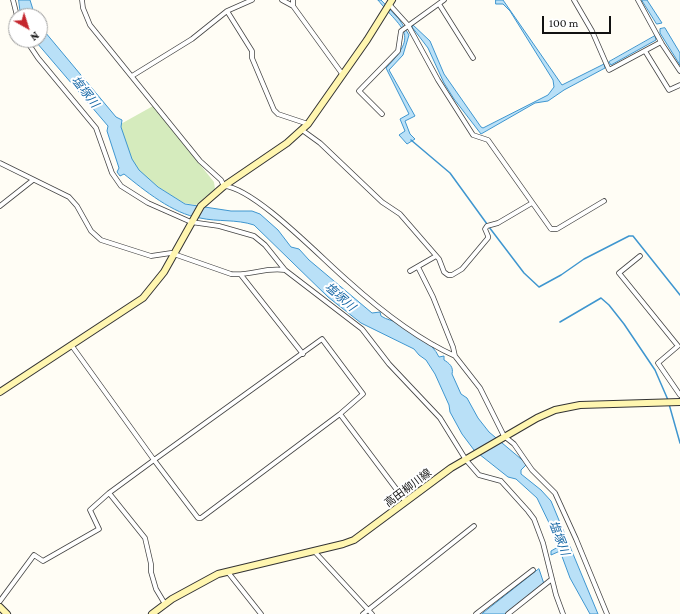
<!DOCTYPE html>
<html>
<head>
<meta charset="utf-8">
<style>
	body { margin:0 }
	#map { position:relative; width:680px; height:614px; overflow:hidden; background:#fffdf5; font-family:"Crimson Pro",serif }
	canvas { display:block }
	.north { position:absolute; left:8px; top:8px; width:40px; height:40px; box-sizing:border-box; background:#fff; border:1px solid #a0a0a0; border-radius:50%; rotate:141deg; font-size:11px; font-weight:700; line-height:16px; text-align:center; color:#111 }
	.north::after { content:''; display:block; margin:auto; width:14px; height:18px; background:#c4262e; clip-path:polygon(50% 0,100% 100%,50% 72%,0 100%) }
	.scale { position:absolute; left:542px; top:16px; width:69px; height:18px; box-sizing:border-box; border:2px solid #111; border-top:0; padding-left:5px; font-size:12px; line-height:14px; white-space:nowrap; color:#111; -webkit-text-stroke:3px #fff; paint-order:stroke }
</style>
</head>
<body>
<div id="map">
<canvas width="680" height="614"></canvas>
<div class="north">N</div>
<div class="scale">100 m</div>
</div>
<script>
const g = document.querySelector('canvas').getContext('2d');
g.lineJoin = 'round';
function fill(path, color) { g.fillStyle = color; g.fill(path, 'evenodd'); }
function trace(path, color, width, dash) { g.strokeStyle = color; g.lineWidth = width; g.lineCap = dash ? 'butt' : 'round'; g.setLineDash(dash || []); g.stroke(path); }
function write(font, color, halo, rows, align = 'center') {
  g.font = font + ' "Crimson Pro","Noto Sans JP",serif'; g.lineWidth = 4; g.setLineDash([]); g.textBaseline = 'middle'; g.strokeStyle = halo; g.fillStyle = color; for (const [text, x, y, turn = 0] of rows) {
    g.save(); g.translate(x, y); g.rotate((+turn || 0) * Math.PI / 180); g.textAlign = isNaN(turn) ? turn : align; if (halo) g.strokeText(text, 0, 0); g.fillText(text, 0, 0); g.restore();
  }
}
fill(new Path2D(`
	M153,106l61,76 1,7 -19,16 -12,-2 -12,-7 -40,-27 -13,-44z`), '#d5ebbd');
const water = new Path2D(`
	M19,0h11l5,16h-14z
	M378,0h3l18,19 10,16 -6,20 -14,15 26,46 -10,5 5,13 5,5 -8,5 -8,-9 6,-4 -5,-12 9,-5 -23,-46c34,-35 16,-38 -8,-68z
	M496,0h7l59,85 42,-21 1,4 -41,22 -16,11 -13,2 -54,31 -27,-35 -10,-16 -16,-35 -16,-21 1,-2 17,16 14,33 37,53 2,1 65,-33 6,-8 -1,-7 -43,-69 -7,-7h-7z
	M642,0h5l15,23 -5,1z
	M40,26l76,91 6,3 -1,7 11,32 7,11 19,17 27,17 46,7h21l8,3 18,16 13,17 8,2 10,11 63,53 8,-1 1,4c6,4 11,4 17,7 15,8 34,19 41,34l5,-1v4c5,3 10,7 8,14l9,20 6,4 11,20 11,14 38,32 -6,6v4l20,16 10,11 47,113h-8l-20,-36 -10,-27 -9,4v-4l7,-4 -5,-16 -16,-33 -21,-19 -8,-2 -34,-27 -12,-16 -12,-22 -1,-7 -14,-31 -9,-14 -7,-5 -5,-6 -53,-26 -33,-26 -74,-72c-18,-6 -36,-3 -54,-7 -27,-4 -56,-28 -76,-44l-4,2 -3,-4 2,-4 -12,-37 1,-5 -71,-83 -1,-3h4z
	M665,28l15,25v12l-20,-32v-4z
	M655,36l1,4 -45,25 -2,-3z
	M539,569l5,15 -39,30h-23z`);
fill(water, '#b9e0f7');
trace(water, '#3f96cf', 1);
trace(new Path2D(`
	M411,140l39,33 37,51
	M489,227l35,46 15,14 22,-12 23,-16 45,-23h4l47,59
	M560,322l41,-24 8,7 15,19 31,46 13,30
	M669,404l11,39`), '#3f96cf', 1.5);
const street = new Path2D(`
	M13,0l4,16
	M82,0l1,8 7,17 110,136 21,19 3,6c31,2 98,73 124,95 31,28 69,58 107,75
	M282,0l11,6 50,69
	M574,0l18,31 17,39 52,-28
	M638,0l24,44 18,27
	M389,4l19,21 30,55 35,55 15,5 63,89h6l47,-28
	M439,4l34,54
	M293,6v-6
	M227,11l25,40v7l22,52 4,4 30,10
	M26,40l12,18 58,70 16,45 9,13 27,17 43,19 28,4 35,10 11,9 20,25 77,59 27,35 51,54 26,42 13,15 22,6 27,30 6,8 9,24 13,52 7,19
	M645,51l24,39 11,-5
	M132,76l60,-37 35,-28 25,-11
	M382,114l-23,-23 39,-40 3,-20 43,-31
	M302,130l18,13 62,59 18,12 39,45 5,13 4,3h4l10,-6 26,-31v-2l-3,-7 2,-3 11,-3 34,-20
	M0,163l69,34 8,9 14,25 10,9 50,16 20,-3 60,21c21,2 32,-7 54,-4
	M0,206l33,-26
	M640,256l-21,17 59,73 -20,17 22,32
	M418,267l15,30 20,50 2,9 25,32 24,48 10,8 18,26 23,23 21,46 31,75
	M410,271l26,-15
	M241,275l62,79
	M340,414l66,88
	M109,493l36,45 6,26v8l5,17 9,15
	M314,551l58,63
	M227,571l34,43
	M0,601l34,-46 9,6 56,-32 -9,-19 19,-17 45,-33 168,-121 41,55 -23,20 -139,104h-3l-44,-58 -82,-114
	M363,614l111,-88
	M476,614l57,-44
	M508,614l44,-35`);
const secondary = new Path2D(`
	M0,392l143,-94 21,-26 37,-66 23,-20 63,-43 21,-19 59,-84 25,-40
	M0,607l7,7
	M152,614l20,-15 46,-25 125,-30 11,-4 97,-72 86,-50 18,-8 25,-5 100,-3`);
trace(street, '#444', 5.5);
trace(secondary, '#333', 8);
trace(street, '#fff', 4);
trace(secondary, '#fff6b0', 6);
write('11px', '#111', '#fff', [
	["高田柳川線",408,488,-37]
]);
write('italic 12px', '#1768a6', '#fff', [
	["塩塚川",85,92,52],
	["塩塚川",340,297,41],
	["塩塚川",559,538,69]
]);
</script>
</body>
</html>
